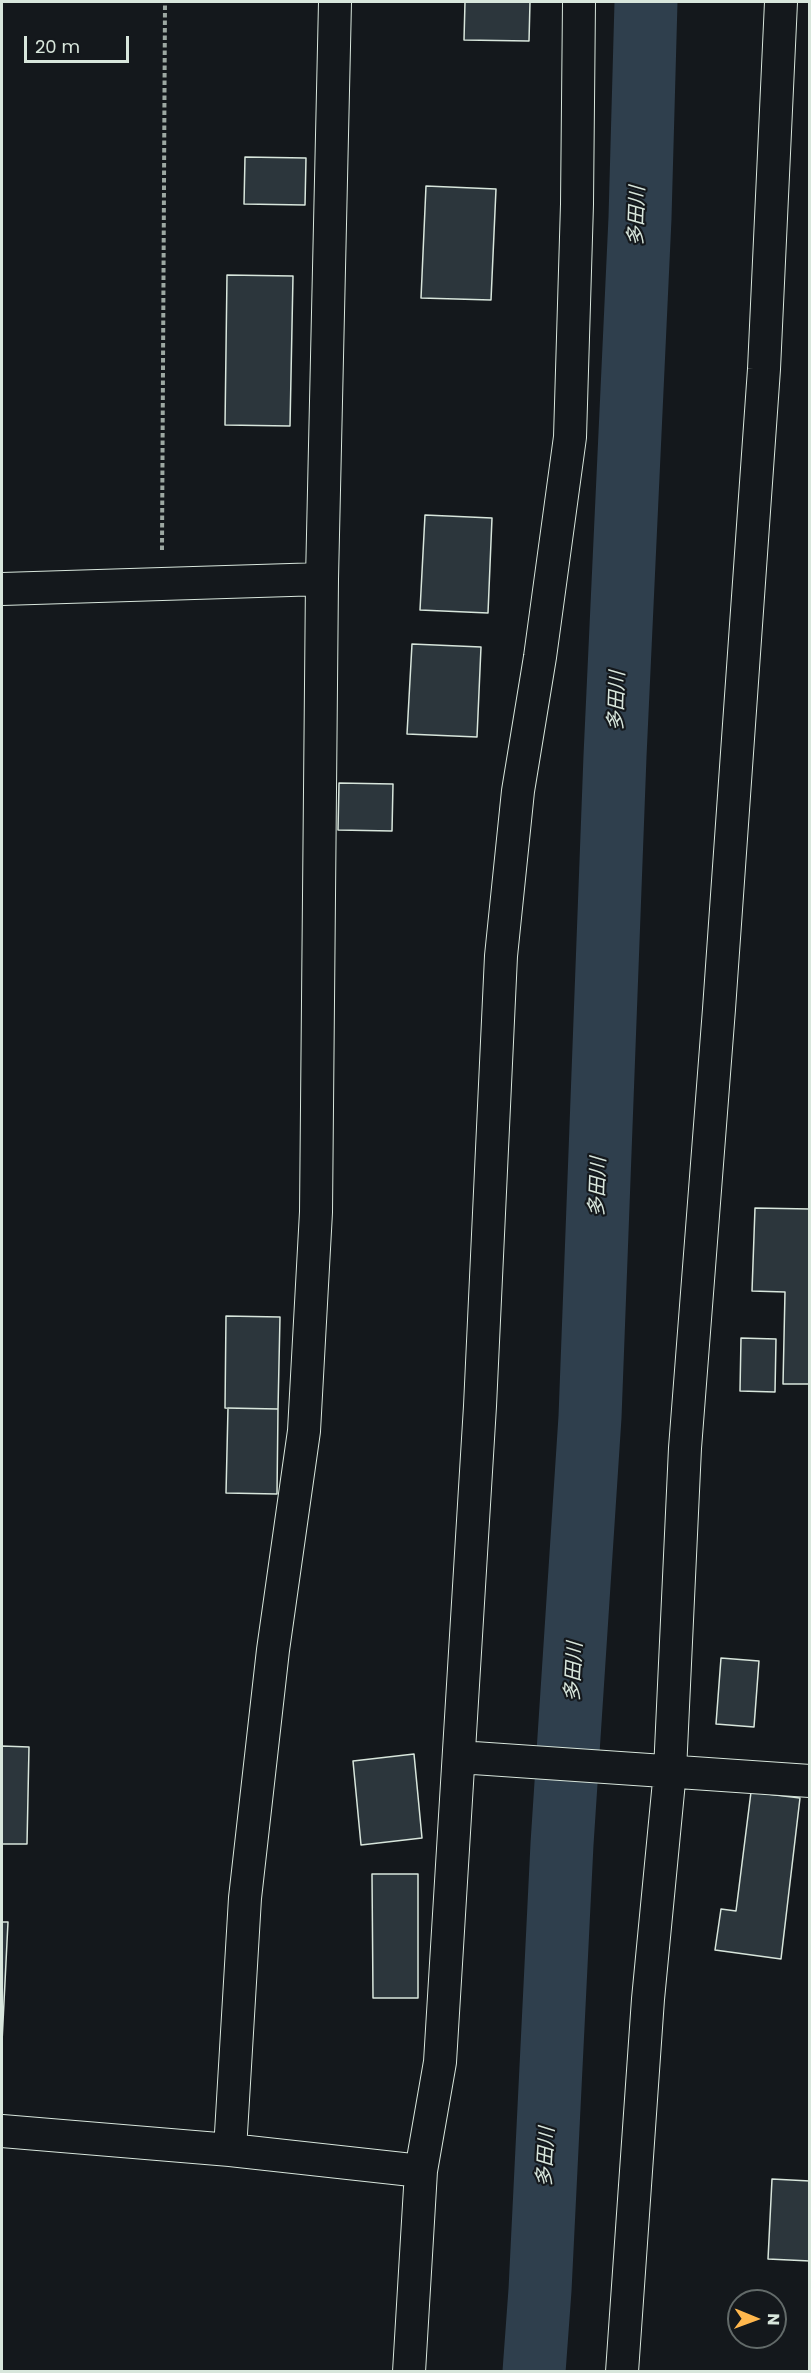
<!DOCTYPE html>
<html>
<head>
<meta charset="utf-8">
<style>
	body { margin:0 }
	#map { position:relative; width:811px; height:2373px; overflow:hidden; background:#14181c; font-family:Poppins,sans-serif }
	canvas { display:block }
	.frame { position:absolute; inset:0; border:3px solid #d8e6dc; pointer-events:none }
	.north { position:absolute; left:727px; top:2289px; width:60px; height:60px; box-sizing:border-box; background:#14181c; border:2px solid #626a69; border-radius:50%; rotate:91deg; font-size:16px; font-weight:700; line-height:24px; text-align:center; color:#d8e6dc }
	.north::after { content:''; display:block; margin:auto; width:21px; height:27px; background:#ffb74d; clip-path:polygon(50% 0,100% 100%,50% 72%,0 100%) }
	.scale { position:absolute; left:24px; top:36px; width:105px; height:27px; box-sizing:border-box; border:3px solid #d8e6dc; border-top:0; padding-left:8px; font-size:18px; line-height:21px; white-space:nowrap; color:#d8e6dc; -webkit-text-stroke:4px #14181c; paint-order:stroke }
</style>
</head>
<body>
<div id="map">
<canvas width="811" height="2373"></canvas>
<div class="frame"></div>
<div class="north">N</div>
<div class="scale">20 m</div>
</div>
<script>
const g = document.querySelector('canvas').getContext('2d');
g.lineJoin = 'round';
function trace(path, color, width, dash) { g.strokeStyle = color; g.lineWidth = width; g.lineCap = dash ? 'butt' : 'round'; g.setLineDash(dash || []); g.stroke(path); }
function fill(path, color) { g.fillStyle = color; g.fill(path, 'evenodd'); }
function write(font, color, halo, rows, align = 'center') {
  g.font = font + ' Poppins,"Noto Sans JP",sans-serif'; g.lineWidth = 4.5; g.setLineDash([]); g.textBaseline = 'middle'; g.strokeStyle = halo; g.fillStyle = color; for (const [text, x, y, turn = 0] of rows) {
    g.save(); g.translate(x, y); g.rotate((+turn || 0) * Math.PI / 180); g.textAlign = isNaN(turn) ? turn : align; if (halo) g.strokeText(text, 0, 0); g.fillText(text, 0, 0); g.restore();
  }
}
trace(new Path2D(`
	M534,2372l6,-82 22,-446 28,-427 25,-661 25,-538 6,-216`), '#2f3f4d', 63);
const building = new Path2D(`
	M465,2h65l-1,39 -65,-1z
	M245,157l61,1 -1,47 -61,-1z
	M426,186l70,3 -5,111 -70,-2z
	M227,275l66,1 -3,150 -65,-1z
	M425,515l67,3 -4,95 -68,-3z
	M412,644l69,3 -4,90 -70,-3z
	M339,783l54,1 -1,47 -54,-1z
	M755,1208l55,1v175h-27l2,-92 -33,-1z
	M226,1316l54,1 -2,92 -53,-1z
	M741,1338l35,1 -1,53 -35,-1z
	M228,1408l50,1 -1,85 -51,-1z
	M721,1658l38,3 -5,66 -38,-3z
	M2,1746l27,1 -2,97h-25z
	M414,1754l8,84 -61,7 -8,-84z
	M751,1792l49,6 -19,161 -66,-9 6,-41 15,2z
	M372,1874h46v124h-45z
	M2,1922h6l-6,120z
	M772,2179l38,2v80l-42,-2z`);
fill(building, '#2c363c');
trace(building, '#d8e6dc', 1.5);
const street = new Path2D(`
	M2,589l320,-10
	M459,1757l351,24
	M2,2131l228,19 191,21
	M230,2150l15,-252 28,-248 31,-219 12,-219 6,-633 13,-577
	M409,2372l12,-201 19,-109 40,-656 21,-450 17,-165 22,-134 30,-220 7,-233 2,-202
	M622,2372l26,-373 22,-228 15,-323 34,-439 45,-640 17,-367`);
trace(street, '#d8e6dc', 34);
trace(new Path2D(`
	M162,550l3,-548`), '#9da8a2', 4, [4.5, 3]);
trace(street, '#14181c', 32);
write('italic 20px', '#d8e6dc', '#14181c', [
	["多田川",638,216,-88],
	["多田川",618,701,-88],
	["多田川",599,1187,-88],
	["多田川",575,1672,-87],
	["多田川",547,2157,-87]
]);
</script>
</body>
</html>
